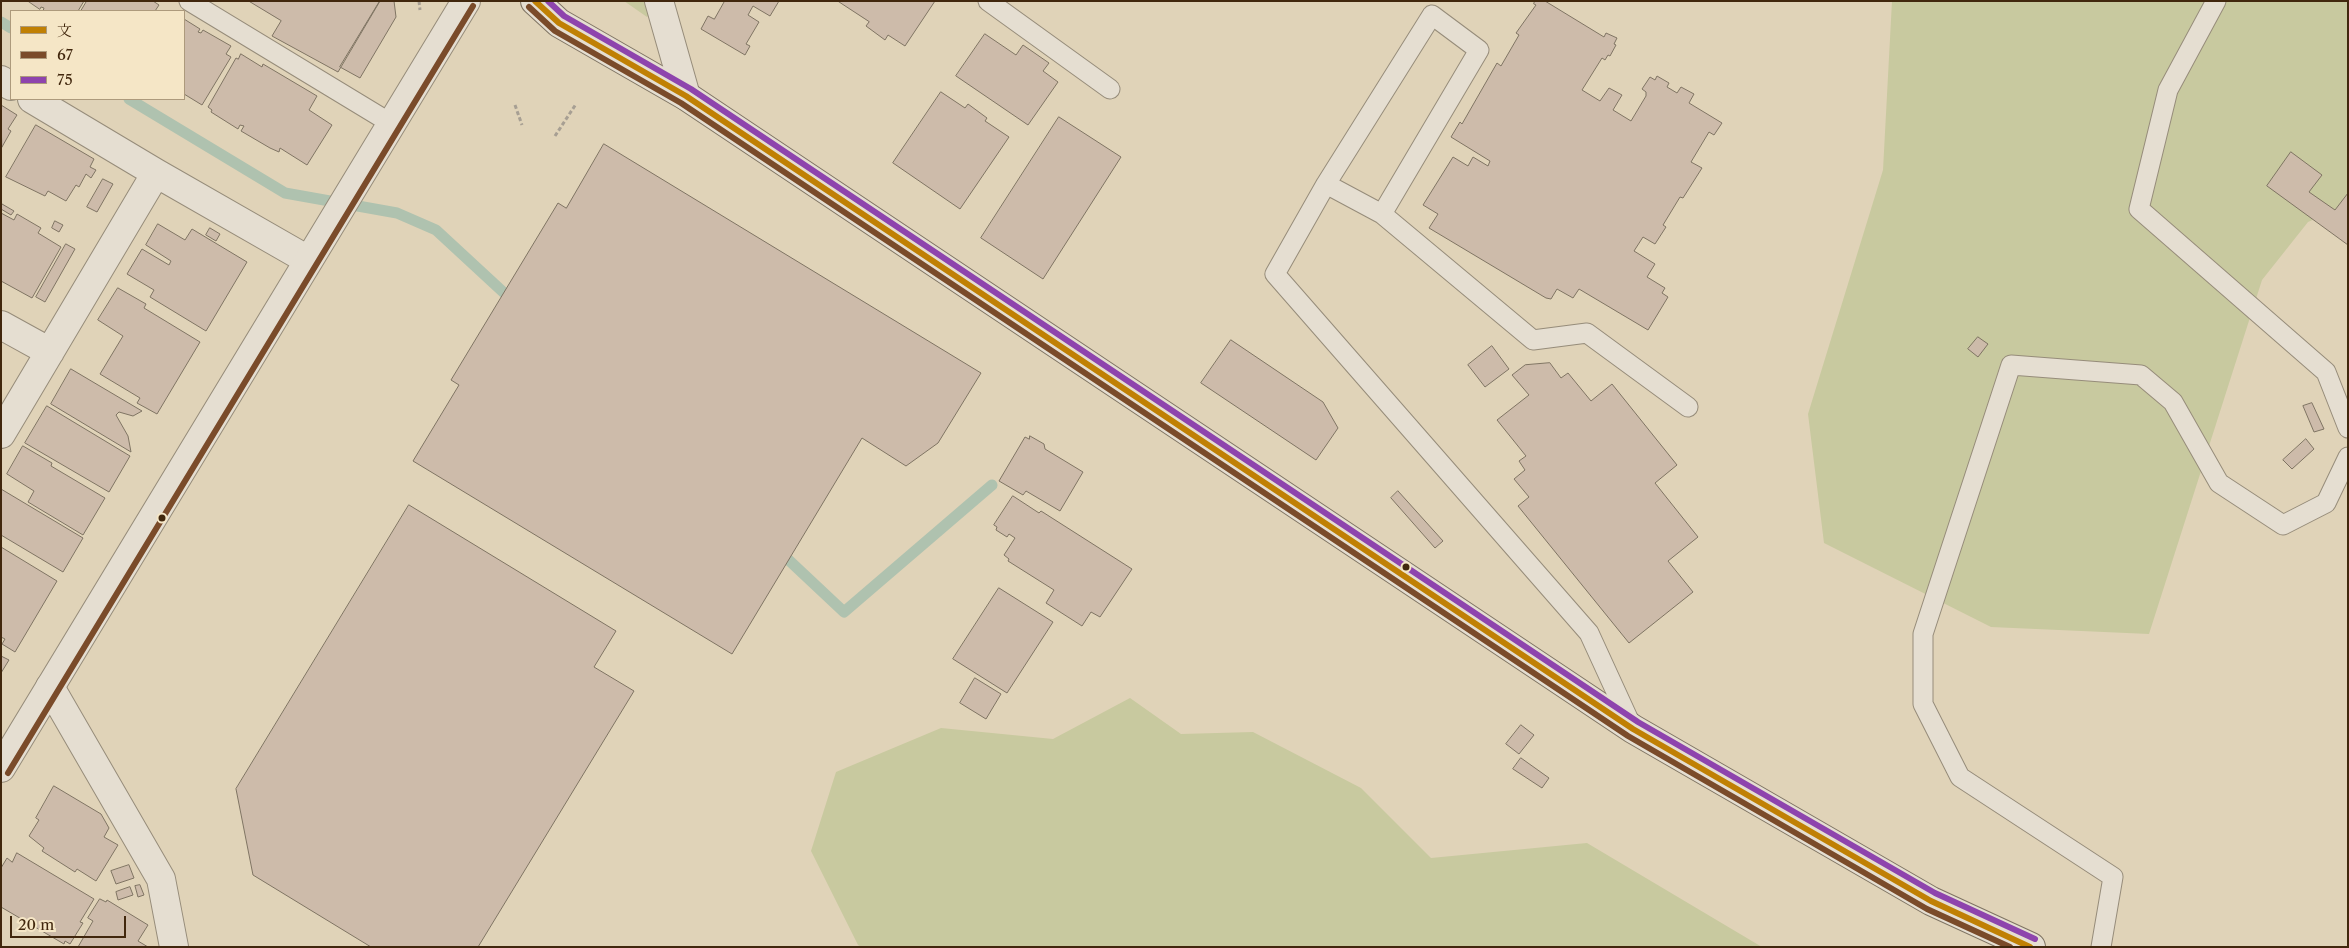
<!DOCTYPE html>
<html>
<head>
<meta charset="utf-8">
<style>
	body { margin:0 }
	#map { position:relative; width:2349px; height:948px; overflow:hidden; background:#e0d3b8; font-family:"Libre Caslon Text","Noto Serif JP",serif }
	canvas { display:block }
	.frame { position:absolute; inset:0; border:2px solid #41270d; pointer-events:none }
	.legend { position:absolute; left:10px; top:10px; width:175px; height:90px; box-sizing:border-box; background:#f5e6c6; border:1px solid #ad9a7c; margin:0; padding:6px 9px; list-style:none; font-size:15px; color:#41270d }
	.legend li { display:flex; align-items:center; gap:10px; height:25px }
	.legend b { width:25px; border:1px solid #ad9a7c }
	.scale { position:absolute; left:10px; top:916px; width:116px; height:22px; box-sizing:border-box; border:2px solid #41270d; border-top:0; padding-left:6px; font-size:15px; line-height:18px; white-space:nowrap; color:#41270d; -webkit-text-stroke:4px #f5e6c6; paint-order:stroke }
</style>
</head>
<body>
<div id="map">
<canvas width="2349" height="948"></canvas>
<div class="frame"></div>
<ul class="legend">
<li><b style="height:6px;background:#c08004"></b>文</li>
<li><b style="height:6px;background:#7a4b2a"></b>67</li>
<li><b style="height:6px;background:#8e44ad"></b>75</li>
</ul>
<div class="scale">20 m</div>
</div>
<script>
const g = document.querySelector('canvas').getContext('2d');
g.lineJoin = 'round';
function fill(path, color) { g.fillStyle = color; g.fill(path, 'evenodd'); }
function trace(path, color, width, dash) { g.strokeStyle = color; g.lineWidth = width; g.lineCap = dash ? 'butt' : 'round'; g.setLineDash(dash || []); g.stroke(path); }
fill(new Path2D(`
	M624,1h25l2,12 -4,4z
	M1892,1h456v203l-40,18 -46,58 -113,354 -158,-7 -167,-84 -16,-129 75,-244z
	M1130,698l51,36 72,-2 108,56 70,70 156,-15 175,104h-901l-3,-2 -47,-94 25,-79 105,-44 112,11z`), '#c8c99f');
trace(new Path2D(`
	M1,22l10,6
	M129,99l156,94 112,20 39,17 79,73
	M778,550l66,62 148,-127`), '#afc2af', 11);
const building = new Path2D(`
	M28,1h56l-6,10h-35l1,-3 -3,-1 -1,2z
	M87,1h66l6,4 -4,6h-74z
	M249,1h131l-42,71 -66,-36 9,-15z
	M380,1h14l2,16 -36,61 -20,-11z
	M725,1h54l-9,15 -17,-10 -5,9 11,7 -13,22 4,2 -5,9 -44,-26 7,-13 6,3z
	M838,1h97l-30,45 -17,-11 -3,5 -19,-14 3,-4z
	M1535,1h10l59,36 2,-4 11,5 -3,6 2,1 -6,11 -2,-1 -3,5 -3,-2 -20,32 18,11 9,-13 13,7 -9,15 18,11 15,-25v-4l-4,-3 8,-12 5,3 2,-4 12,7 -2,4 10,6 4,-6 13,7 -5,9 33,20 -8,12 -5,-3 -18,30 11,6 -19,30 -3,-1 -17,28 3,2 -11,17 -12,-7 -9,14 21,13 -8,13 18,11 -3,5 6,4 -20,33 -69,-41 -6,9 -16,-9 -6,10 -5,-1 -117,-70 9,-14 -15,-9 30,-48 15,9 5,-9 15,9 2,-5 -39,-24 9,-15 2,2 35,-61 4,3 18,-31 -3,-2 20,-28 -2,-1z
	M184,19l16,10 -2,3 3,1 2,-3 28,16 -5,8 5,3 -29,48 -18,-11z
	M985,34l31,21 7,-10 26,18 -6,8 15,11 -30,43 -72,-49z
	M241,54l21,13 1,-3 54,32 -8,14 23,15 -25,40 -27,-17 -1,4 -9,-4 -29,-17 3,-5 -4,-1 -2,4 -27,-17 1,-2 -4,-3 28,-49 2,1z
	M941,92l24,16 3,-4 19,14 -2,3 24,16 -49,72 -67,-46z
	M1,105l16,10 -9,14 3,2 -9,16z
	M1059,117l62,40 -78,122 -62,-41z
	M36,125l58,34 -4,8 6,3 -5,8 -5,-4 -7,13 -3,-2 -10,16 -18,-10 -3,5 -39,-19z
	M604,144l377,229 -43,70 -32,23 -44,-28 -130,216 -319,-193 46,-76 -8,-5 107,-177 8,5z
	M2291,152l31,23 -13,17 26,18 13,-17v52l-81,-59z
	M103,179l10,5 -16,28 -10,-5z
	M2,204l12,7 -3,4 -10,-6z
	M1,213l13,7 3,-6 24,14 -3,5 23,14 -29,51 -31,-17z
	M55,221l8,4 -4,7 -7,-4z
	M158,224l27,16 7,-11 55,33 -41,69 -56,-34 4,-7 -27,-16 15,-25 27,16 2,-4 -25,-16z
	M210,228l10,6 -4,7 -10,-6z
	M66,244l9,5 -30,53 -9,-5z
	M118,288l28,16 -2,4 56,34 -43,72 -20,-11 3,-5 -40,-24 23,-38 -25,-16z
	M1978,337l10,7 -10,13 -10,-8z
	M1231,340l92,62 15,26 -22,32 -115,-77z
	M1492,346l17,23 -24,18 -17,-22z
	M1550,363l11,15 7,-5 23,28 21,-17 65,81 -22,18 43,54 -30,24 25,31 -64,51 -111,-137 11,-9 -15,-18 11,-9 -6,-9 7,-5 -29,-36 32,-25 -17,-20 13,-10z
	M71,369l71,42 -9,5 -14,-4 -3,3 12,21 3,16 -80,-48z
	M2312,403l12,26 -10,3 -11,-26z
	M47,406l83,50 -21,36 -84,-49z
	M1030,436l14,8 1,5 38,23 -23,39 -34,-20 -3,4 -24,-14 26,-44 4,2z
	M2306,439l8,10 -22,20 -9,-9z
	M23,446l29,17 -1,3 54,32 -22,37 -55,-33 6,-11 -27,-17z
	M1,489l82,49 -20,34 -62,-37z
	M1398,491l45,50 -8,7 -44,-50z
	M1013,496l26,17 2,-2 91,58 -32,48 -9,-5 -9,14 -36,-23 8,-13 -46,-29 1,-2 -5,-4 11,-17 -6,-4 -2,3 -11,-7 1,-3 -3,-2z
	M409,505l207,126 -22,36 40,24 -156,256h-107l-118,-72 -17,-86z
	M1,547l56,34 -42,71 -13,-8 3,-5 -4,-2z
	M999,588l54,34 -46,71 -54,-34z
	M1,656l8,4 -8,13z
	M975,678l26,16 -15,25 -26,-16z
	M1521,725l13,10 -15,19 -13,-10z
	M1521,758l28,20 -7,10 -29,-19z
	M54,786l47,28 8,14 -5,9 14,8 -22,36 -19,-12 -2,3 -33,-21 2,-3 -15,-12 10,-16 -3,-2z
	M17,853l77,46 -14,23 3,1 -13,21 -5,-3 -1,3 -63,-37v-39l6,-10 5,4z
	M129,865l5,13 -18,6 -5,-13z
	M140,885l4,10 -6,2 -3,-11z
	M130,887l3,8 -15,5 -2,-8z
	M100,899l6,3 1,-2 41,25 -10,16 10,6h-70l15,-26 -5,-3z`);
fill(building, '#cdbbaa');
trace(building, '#7f7463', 1);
const service = new Path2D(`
	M189,1l203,123
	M988,1l122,88
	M2216,1l-48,89 -29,119 187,163 22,56
	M1326,184l56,30 151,126 54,-7 101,74
	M1382,214l97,-164 -47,-35 -106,169 -51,90 314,359 44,96
	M2101,947l12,-70 -153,-100 -37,-73v-70l88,-269 130,10 32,27 46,81 64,42 43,-22 22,-46`);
const minor = new Path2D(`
	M659,1l27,95
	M1,80l10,6
	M32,99l124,74 152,87
	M1,325l49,27
	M1,434l155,-261
	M50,687l111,192 13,68`);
const tertiary = new Path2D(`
	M1,768l465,-767`);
const secondary = new Path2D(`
	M535,1l24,22 127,73 947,633 298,172 100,46`);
trace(service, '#968c7a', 21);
trace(minor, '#968c7a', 30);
trace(tertiary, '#968c7a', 30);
trace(secondary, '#7f7463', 30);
trace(new Path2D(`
	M419,1l1,9
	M515,105l7,20
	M555,136l21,-32`), '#a79f93', 3, [4, 2.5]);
trace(service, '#e5ded1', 19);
trace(minor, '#e5ded1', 28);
trace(tertiary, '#e5ded1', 28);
trace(secondary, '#e5ded1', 28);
trace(new Path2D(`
	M535,1l24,22 127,73 947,633 298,172 99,46`), '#c08004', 6);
trace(new Path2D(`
	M529,7l26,24 126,72 947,633 299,173 83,38
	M8,773l465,-767`), '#7a4b2a', 6);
trace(new Path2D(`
	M548,1l16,15 127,73 947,633 297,171 100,46`), '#8e44ad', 6);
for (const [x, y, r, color] of [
	[162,518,4.5,"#41270d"],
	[1406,567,4.5,"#41270d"]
]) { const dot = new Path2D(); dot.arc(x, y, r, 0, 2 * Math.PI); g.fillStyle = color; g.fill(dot); trace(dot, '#f5e6c6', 2); }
</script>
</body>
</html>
